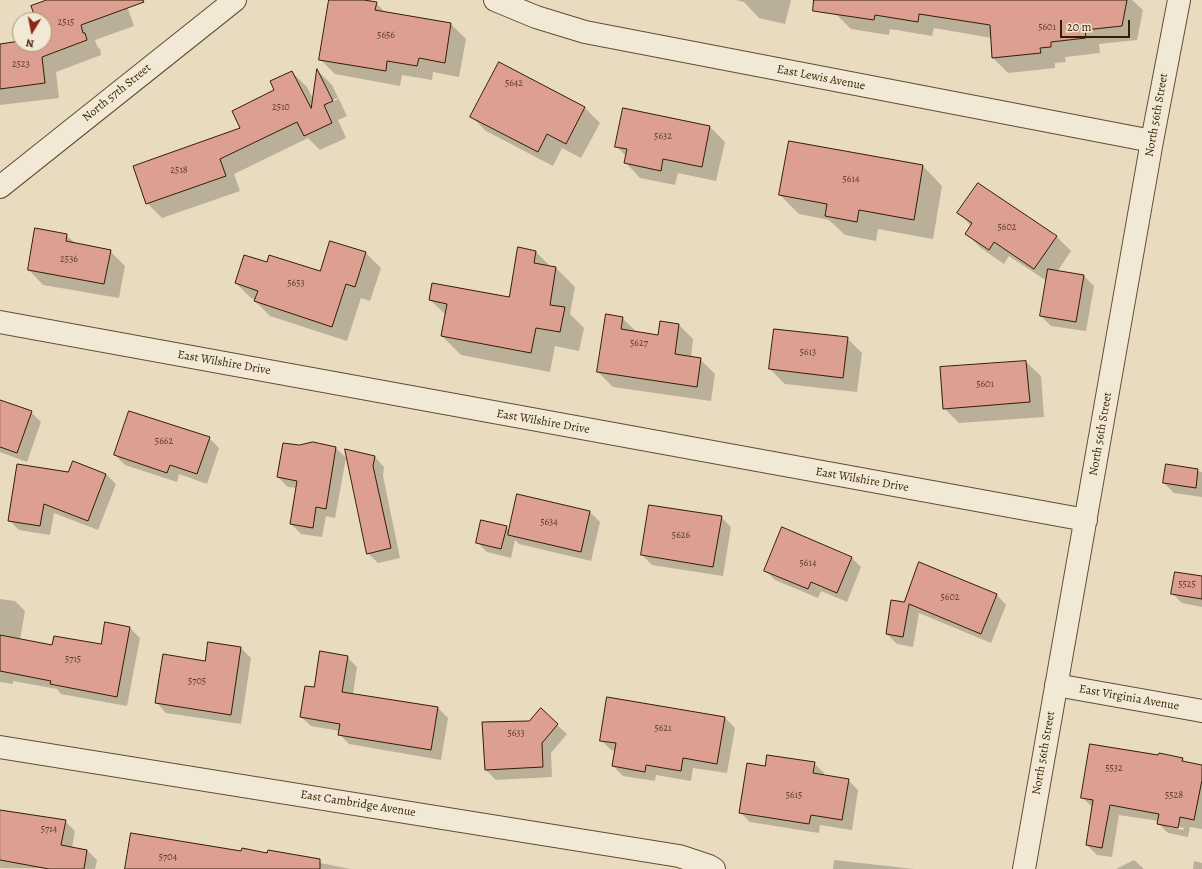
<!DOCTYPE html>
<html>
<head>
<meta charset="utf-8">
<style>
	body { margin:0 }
	#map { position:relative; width:1202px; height:869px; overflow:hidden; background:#e9dbbf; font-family:Alegreya,serif }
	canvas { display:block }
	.north { position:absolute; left:12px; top:12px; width:40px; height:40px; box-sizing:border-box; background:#f1e8d5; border:1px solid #a69780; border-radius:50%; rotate:190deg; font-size:11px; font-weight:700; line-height:16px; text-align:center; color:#351e00 }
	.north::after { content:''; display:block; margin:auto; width:14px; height:18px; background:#8f2418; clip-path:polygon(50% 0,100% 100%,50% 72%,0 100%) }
	.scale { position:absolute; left:1060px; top:20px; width:70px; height:18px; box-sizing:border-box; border:2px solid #351e00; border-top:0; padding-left:5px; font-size:12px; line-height:14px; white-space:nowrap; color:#351e00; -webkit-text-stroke:3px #f1e8d5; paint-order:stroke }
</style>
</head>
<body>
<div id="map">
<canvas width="1202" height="869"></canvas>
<div class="north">N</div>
<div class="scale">20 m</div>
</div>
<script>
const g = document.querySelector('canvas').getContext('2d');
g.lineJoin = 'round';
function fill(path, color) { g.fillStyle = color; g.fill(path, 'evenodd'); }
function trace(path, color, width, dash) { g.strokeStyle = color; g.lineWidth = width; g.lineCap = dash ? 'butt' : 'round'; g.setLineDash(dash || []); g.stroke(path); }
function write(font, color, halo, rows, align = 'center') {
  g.font = font + ' Alegreya,serif'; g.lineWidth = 3.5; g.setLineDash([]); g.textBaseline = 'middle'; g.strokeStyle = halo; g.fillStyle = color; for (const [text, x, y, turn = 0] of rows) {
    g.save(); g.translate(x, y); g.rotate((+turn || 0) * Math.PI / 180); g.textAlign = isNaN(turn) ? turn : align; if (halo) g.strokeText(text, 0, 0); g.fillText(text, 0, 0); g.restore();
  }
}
fill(new Path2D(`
	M50,0h75l9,26 -39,14 2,6 3,3 1,6 -45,17 3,26 -59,7v-60l20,-3v2h24v-24h-7z
	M330,0h29l17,3 10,10 65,11 15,15 -7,38 -26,-5 -1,8 -30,-5 -2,11 -65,-12 -15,-15z
	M736,0h55l-6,24 -26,-6 -15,-16z
	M838,0h294l11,10 -6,30 -38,4 1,9 -35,4 1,5 -11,1v5l-47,5 -15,-15 -1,-20 -58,-10 -2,8 -42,-7 -1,6 -38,-6 -15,-15z
	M499,63l86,45 15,15 -19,35 -19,-10 -9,18 -67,-35 -15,-15z
	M318,71l14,14 15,31 -9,4 8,18 -26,12 -12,-12 -74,36 6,17 -78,27 -15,-15 95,-74 50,-57 15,15 6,12zM337,98l1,1 -10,5v-2z
	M624,109l86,18 15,15 -9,39 -38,-8 -3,12 -35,-7 -14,-15 1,-6 -11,-11z
	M790,142l133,24 19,20 -9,53 -55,-10 -2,12 -31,-6 -16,-15 -30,-6 -19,-19z
	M959,213l97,23 15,15 -14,21 27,4 10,10 -8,45 -35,-5 -10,-10 6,-35 -38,-25 -5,8 -23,-16 -15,-15 5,-7z
	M66,235l10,9 34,7 15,15 -6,32 -76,-13 -14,-15z
	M331,242l35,11 15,15 -11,33 -9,-3 -14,43 -77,-25 -15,-15 1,-1 -5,-2 -15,-15 32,-19 53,9z
	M518,248l18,4 15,15 5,1 19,19 -5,27 14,14 -5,23 -24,-5 -5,26 -89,-17 -19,-19 4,-21 -16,-15 79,-2z
	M622,318l15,14 22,4 20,-11 14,14 -2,19 9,1 15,15 -4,27 -98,-14 -15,-15z
	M847,338l15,15 -5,39 -72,-8 -15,-15z
	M1026,362l15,14 3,41 -85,6 -15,-15 -3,-40z
	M0,401l31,11 10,10 -14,40 -27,-10z
	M209,438l10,10 -12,36 -28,-10 -2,8 -52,-17 -10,-10z
	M313,443l23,5 10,10 -11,60 -9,-2 -4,21 -21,-3 -10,-10 6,-36 -9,-1 -10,-10 21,-31z
	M346,451l29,6 9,10 -1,9 17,82 -22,5 -10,-10z
	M1167,465l35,7v25l-28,-4 -10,-10z
	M69,474h37l10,10 -18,46 -44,-17 -4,22 -31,-5 -10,-10z
	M518,496l72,16 10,10 -9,39 -72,-17 -4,-4 -4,18 -24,-6 -10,-10 29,-15 4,4z
	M721,517l10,10 -8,49 -71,-11 -10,-10z
	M851,557l10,10 -14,35 -26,-11 -3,7 -43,-18 -10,-10z
	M920,563l77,32 9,10 -15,38 -72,-30 -6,34 -16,-3 -10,-10 17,-31z
	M1202,577v30l-20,-4 -10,-10z
	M0,599l15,2 10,10 -5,29 32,6 49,-1 5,-22 24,5 10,10 -13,68 -66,-12 -4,-5 -44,-8v3l-13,-2z
	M209,643l32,5 10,10 -10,66 -75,-11 -9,-10 49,-41z
	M347,657l10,10 -4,27 85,14 10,10 -7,42 -92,-16 -10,-10 1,-3 -29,-5 -10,-9 14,-29z
	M725,718l10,10 -8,45 -34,-5 -2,13 -35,-6 -1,6 -32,-5 -10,-10 2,-15 -4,-1 -10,-10z
	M557,725l10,9 -16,19 1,24 -56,3 -10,-10z
	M1182,759l5,4 15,3v63l-12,-2 -2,10 -20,-4 -10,-10 1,-2 -40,-6 -7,42 -15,-2 -10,-10 6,-37 -10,-10zM1168,825l16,3 -1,2 -15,-3z
	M814,763l10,10v3l24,4 10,10 -6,40 -32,-5 -1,8 -69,-11 -10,-10 26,-45z
	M0,810l65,11 10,10 -3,17 15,2 10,10 -2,9 -95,-1z
	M242,853l68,8 41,8h-225z
	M834,860l80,9h-81z
	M1134,860l10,9h-28z
	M1194,861l8,2v6h-9z`), '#0003');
const building = new Path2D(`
	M47,0h96l1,2 -63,23 2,8h2l2,7 -45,17 3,26 -45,6v-45l20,-3v3h24v-24h-8l-5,-14z
	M329,0h35l13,2 -2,8 76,13 -6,40 -26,-5 -2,8 -30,-5 -1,10 -67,-11z
	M814,0h313l-5,26 -37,4 1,8 -35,4v5l-11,1 1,5 -49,5 -2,-33 -71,-11 -1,8 -43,-7 -1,5 -61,-9z
	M499,62l86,45 -19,37 -19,-10 -9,18 -68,-35z
	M317,69l16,32 -9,4 8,18 -28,13 -7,-14 -77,37 6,17 -80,28 -13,-38 107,-38 -8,-17 42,-21 -4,-9 22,-10 19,37z
	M623,108l87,18 -8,41 -39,-8 -2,12 -37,-8 3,-14 -12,-2z
	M789,141l134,24 -9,55 -55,-10 -2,12 -32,-6 2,-12 -48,-9z
	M978,183l79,53 -23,33 -40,-27 -5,8 -24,-16 7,-11 -15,-10z
	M35,228l32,6 -1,7 45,9 -7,34 -76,-14z
	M330,241l36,11 -11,35 -9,-3 -14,43 -78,-26 4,-10 -23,-8 9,-28 23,7 2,-7 51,16z
	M518,247l18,4 -2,12 22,4 -6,38 15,2 -5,25 -24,-4 -5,25 -90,-17 6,-32 -18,-4 3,-17 77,14z
	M1048,269l36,6 -8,47 -36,-6z
	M606,314l17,3 -2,12 37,6 2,-14 19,3 -4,30 26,4 -4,29 -100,-15z
	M774,329l74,8 -5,41 -74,-9z
	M1026,361l4,41 -87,7 -3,-42z
	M0,400l32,11 -15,42 -17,-6z
	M129,411l81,26 -13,37 -27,-9 -3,8 -53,-18z
	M313,442l23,5 -10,62 -10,-2 -3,21 -23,-4 7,-43 -20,-4 6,-34 16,2z
	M345,449l30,7 -2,10 18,82 -24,6z
	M73,461l33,13 -18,47 -44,-17 -4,22 -32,-5 9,-57 51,8z
	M1166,464l32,5 -2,19 -33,-5z
	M517,494l73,17 -9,41 -73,-17z
	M649,505l73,11 -9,51 -72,-12z
	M481,520l26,6 -6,23 -25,-6z
	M782,527l70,30 -15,36 -26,-11 -3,7 -44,-18z
	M919,562l78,32 -16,40 -72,-30 -6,33 -17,-3 5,-34 13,2z
	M1175,572l27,4v23l-31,-5z
	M105,622l25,5 -13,70 -67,-13 1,-3 -51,-10v-36l52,10 2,-9 47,8z
	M208,642l33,5 -10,68 -76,-12 8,-49 42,7z
	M320,651l28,5 -6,36 96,15 -7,43 -93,-15 2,-11 -40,-7 5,-31 9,1z
	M607,697l118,20 -8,47 -34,-6 -2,13 -35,-6 -1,7 -33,-6 4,-23 -16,-2z
	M541,708l17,16 -16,19 1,24 -58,3 -3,-48 47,-1z
	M1090,744l68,11 1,-2 24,5 -1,3 20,4v15l-8,40 -14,-3 -2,11 -21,-4 2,-10 -49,-9 -8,43 -16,-3 7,-45 -12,-2z
	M767,755l48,7 -2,11 36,6 -7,41 -31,-5 -2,9 -70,-11 8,-50 18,3z
	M0,810l66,10 -5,25 26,5 -3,19h-35l-49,-9z
	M131,833l110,18 1,-3 25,5 1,-3 52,9v10h-195z`);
fill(building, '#dc9f92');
trace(building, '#351e00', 1);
const minor = new Path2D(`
	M495,0l41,17 49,15 567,109
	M0,187l235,-187
	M0,322l1086,198
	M1056,685l146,26
	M0,747l679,109 30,10 5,3
	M1024,869l128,-728 27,-141`);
trace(minor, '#624d30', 24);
trace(minor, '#f1e8d5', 22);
write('10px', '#5f3e24', null, [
	["2515",66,23],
	["5601",1047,28],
	["5656",386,36],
	["2523",21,65],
	["5642",514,84],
	["2510",281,108],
	["5632",663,137],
	["2518",179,171],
	["5614",851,180],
	["5602",1007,228],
	["2536",69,260],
	["5653",296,284],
	["5627",639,344],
	["5613",808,353],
	["5601",985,385],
	["5662",164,442],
	["5634",549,523],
	["5626",681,536],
	["5614",808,564],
	["5525",1187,585],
	["5602",950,598],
	["5715",73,660],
	["5705",197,682],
	["5621",663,729],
	["5633",516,734],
	["5532",1114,769],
	["5615",794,796],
	["5528",1174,796],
	["5714",49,830],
	["5704",168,858]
]);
write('12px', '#351e00', '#f1e8d5', [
	["East Lewis Avenue",821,78,11],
	["North 57th Street",117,93,-39],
	["North 56th Street",1157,115,-80],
	["East Wilshire Drive",224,363,10],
	["East Wilshire Drive",543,422,10],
	["North 56th Street",1101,434,-80],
	["East Wilshire Drive",862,480,10],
	["East Virginia Avenue",1129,698,10],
	["North 56th Street",1044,753,-80],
	["East Cambridge Avenue",358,804,9]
]);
</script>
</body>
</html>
